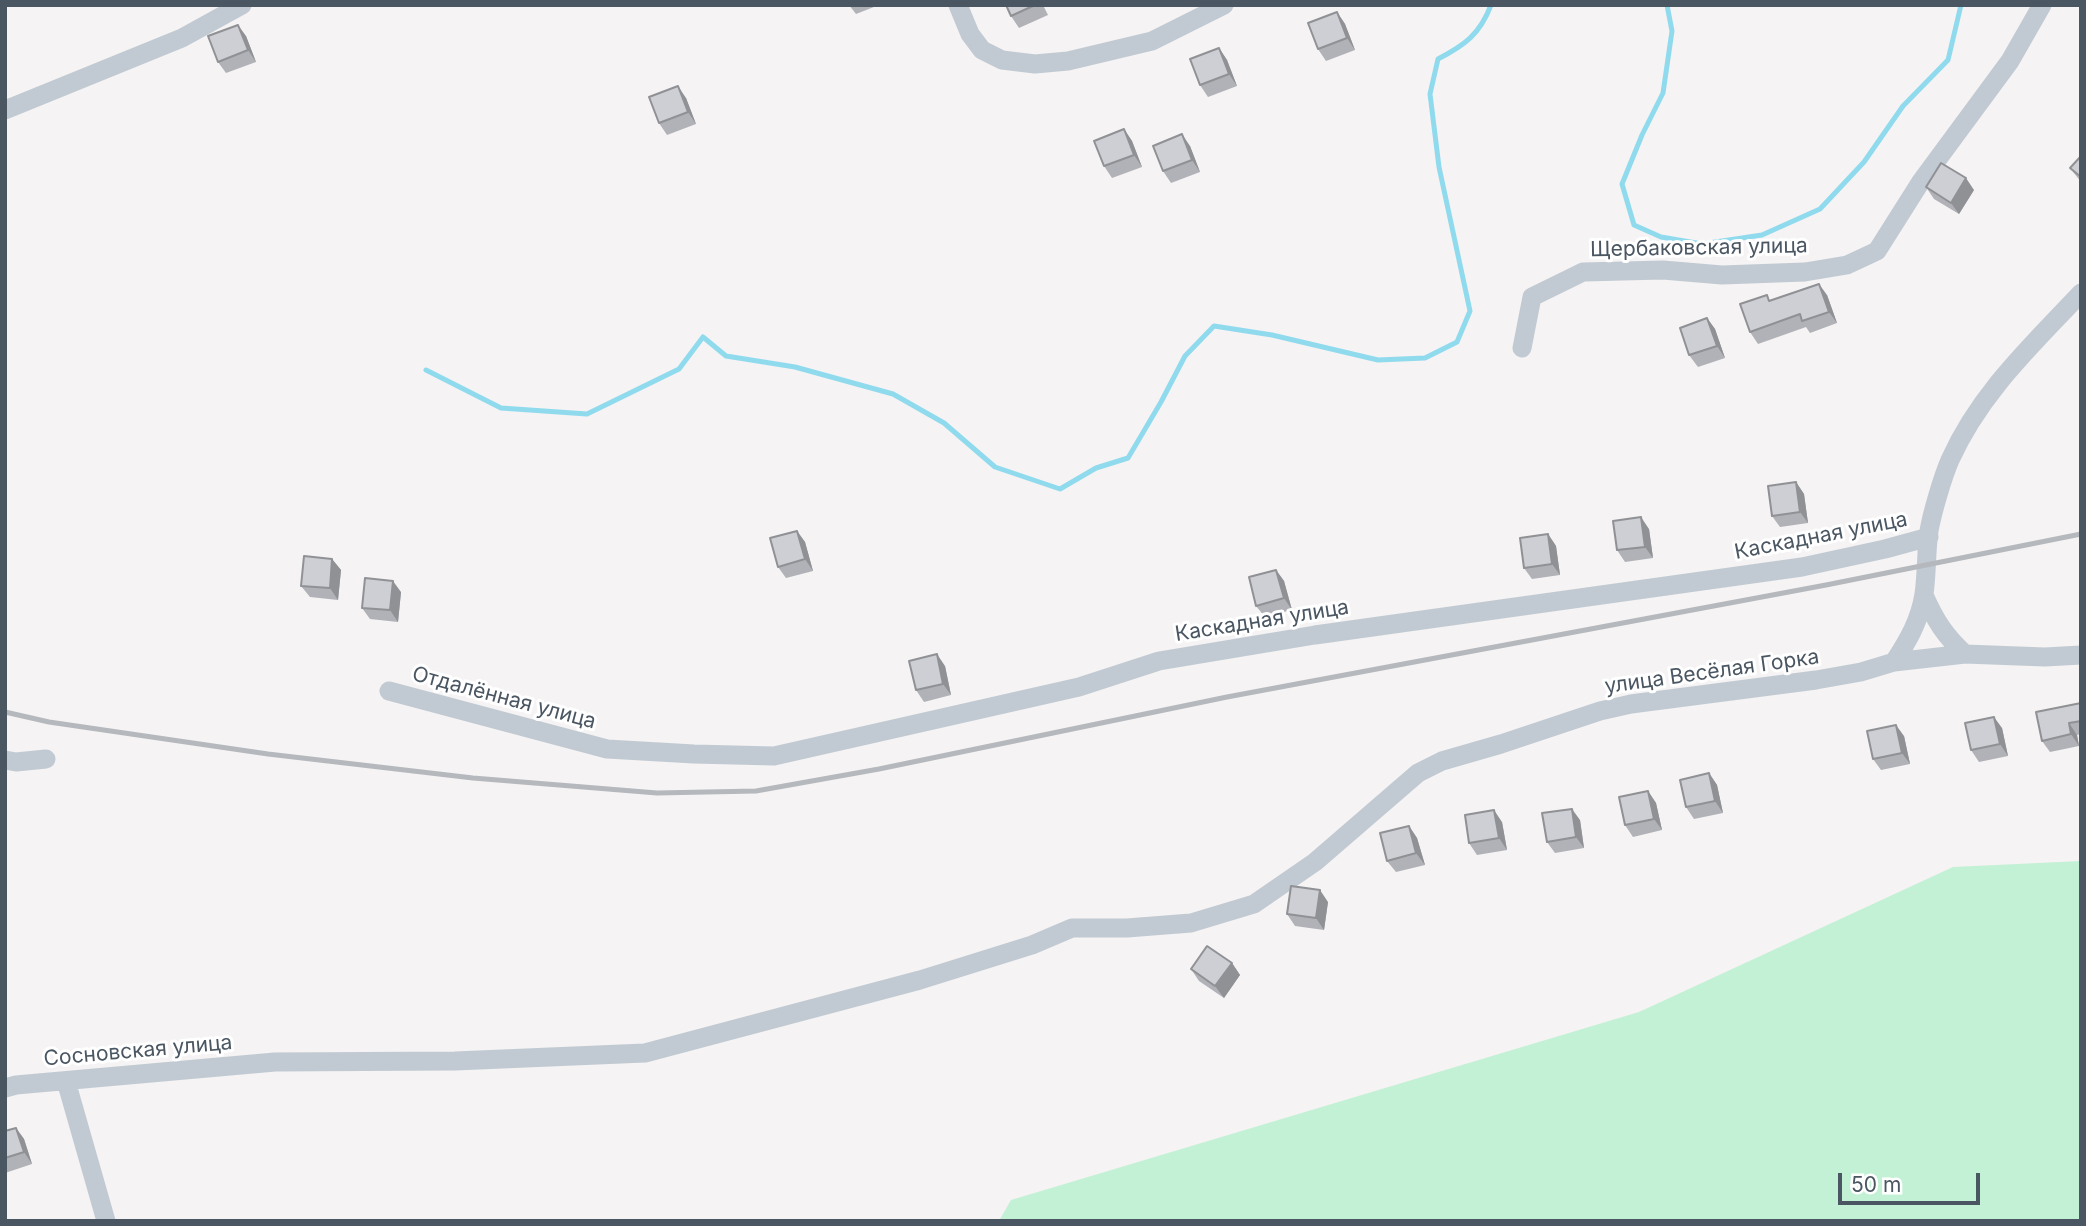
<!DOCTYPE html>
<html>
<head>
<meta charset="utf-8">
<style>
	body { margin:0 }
	#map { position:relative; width:2086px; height:1226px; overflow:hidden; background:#f5f3f3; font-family:Inter,sans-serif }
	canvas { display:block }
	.frame { position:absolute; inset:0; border:7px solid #4a5661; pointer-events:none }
	.scale { position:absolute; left:1838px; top:1173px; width:142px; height:32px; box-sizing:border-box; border:4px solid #4a5661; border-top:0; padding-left:9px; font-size:21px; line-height:24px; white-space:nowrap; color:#4a5661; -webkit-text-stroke:5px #fff; paint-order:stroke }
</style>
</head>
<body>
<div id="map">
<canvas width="2086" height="1226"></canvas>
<div class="frame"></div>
<div class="scale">50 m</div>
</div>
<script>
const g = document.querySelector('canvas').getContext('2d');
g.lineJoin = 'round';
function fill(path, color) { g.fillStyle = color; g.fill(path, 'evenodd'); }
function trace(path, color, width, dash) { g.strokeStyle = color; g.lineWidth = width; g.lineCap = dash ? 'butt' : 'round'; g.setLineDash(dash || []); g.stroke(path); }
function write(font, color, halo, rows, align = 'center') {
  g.font = font + ' Inter,sans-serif'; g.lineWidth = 6; g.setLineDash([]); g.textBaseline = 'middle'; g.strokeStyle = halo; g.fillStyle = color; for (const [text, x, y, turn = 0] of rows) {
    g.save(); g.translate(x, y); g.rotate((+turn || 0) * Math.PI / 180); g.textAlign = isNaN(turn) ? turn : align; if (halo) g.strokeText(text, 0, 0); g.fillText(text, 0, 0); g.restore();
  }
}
fill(new Path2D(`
	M2081,861v360h-1082l12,-21 628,-188 314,-145z`), '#c3f1d5');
trace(new Path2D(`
	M1667,5l5,26 -9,62 -21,42 -20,49 12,41 27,12 41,7 60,-9 58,-26 44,-47 39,-56 45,-46 13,-55
	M426,370l75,38 86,6 92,-45 24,-32 23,19 69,11 98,27 51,29 51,44 65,22 36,-21 32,-10 33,-56 24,-46 29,-30 58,9 106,25 47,-2 32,-16 13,-31 -31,-144 -9,-73 8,-35c27,-14 42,-25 53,-54`), '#90daee', 5);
trace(new Path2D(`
	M958,5l12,29 12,16 20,10 33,4 33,-3 84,-20 72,-36
	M5,110l177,-72 60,-33
	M1522,348l10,-51 51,-25 80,-2 59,5 83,-3 42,-7 30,-14 43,-68 90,-122 32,-56
	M1924,595c11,25 21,41 41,59
	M1894,662c14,-21 26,-42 30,-68 3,-21 2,-42 5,-63 3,-18 14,-55 21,-71 30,-67 82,-115 131,-167
	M389,691l218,58 87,5 80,2 305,-69 80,-26 156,-26 487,-68 83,-18 44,-12
	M5,760l11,2 30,-3
	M66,1081l40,140
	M5,1088l11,-3 259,-23 180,-1 190,-8 275,-73 112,-35 40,-17h55l64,-5 63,-19 61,-42 103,-89 24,-12 59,-17 99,-33 31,-7 185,-24 45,-8 33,-10 71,-8 80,3 36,-2`), '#c1cad2', 19);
trace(new Path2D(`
	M5,712l44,10 219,32 205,24 184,15 99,-2 123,-22 348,-72 599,-112 255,-51`), '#b5b8bd', 5);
fill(new Path2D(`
	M849,5h30l-23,9z
	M1006,5h37l5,10 -29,13 -8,-12z
	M1337,12l8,12 10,26 -29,11 -8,-12z
	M246,36l10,26 -30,11 -8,-11z
	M1219,48l8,12 10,26 -29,11 -8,-12z
	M686,98l10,26 -29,11 -8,-12z
	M1124,129l8,12 10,26 -30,11 -8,-12z
	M1190,146l10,26 -29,11 -8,-12z
	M2081,156v26l-11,-14z
	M1926,187l48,3 -15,24 -25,-15z
	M1827,295l10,28 -27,10 -4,-6 -48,17 -8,-12 21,-31z
	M1707,318l8,11 10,29 -27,9 -9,-12z
	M1796,482l8,12 4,29 -28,4 -8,-11z
	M1649,529l4,29 -28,4 -8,-12z
	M797,531l8,11 8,29 -27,7 -8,-11z
	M1548,534l8,12 4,29 -28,4 -8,-11z
	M332,559l9,11 -3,30 -28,-3 -9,-11z
	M1276,570l8,11 8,29 -27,7 -9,-11z
	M401,592l-3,30 -28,-3 -8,-11z
	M945,666l6,29 -27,7 -8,-12z
	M2081,703v31l-4,1 2,11 -29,6 -8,-11z
	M2002,728l6,28 -29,6 -8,-12z
	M1904,736l6,28 -29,6 -8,-11z
	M1709,773l8,12 6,28 -29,6 -8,-12z
	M1648,791l8,12 6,27 -29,7 -8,-12z
	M1580,820l4,28 -29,5 -8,-11z
	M1502,822l5,28 -30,5 -8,-12z
	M1409,826l8,12 8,27 -29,7 -9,-11z
	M1328,902l-4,28 -29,-4 -8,-12z
	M1232,963l8,12 -16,23 -25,-17 -8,-12z
	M16,1128l8,11 8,25 -27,9v-42z`), '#b0b2b7');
fill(new Path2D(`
	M1337,12l8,12 10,26 -8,-12z
	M238,25l8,11 10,26 -8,-12z
	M1219,48l8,12 10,26 -8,-12z
	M678,86l8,12 10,26 -8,-12z
	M1124,129l8,12 10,26 -8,-12z
	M1182,134l8,12 10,26 -8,-12z
	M1966,178l8,12 -15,24 -8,-11z
	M1819,284l8,11 10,28 -8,-11z
	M1707,318l8,11 10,29 -8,-12z
	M1796,482l8,12 4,29 -8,-11z
	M1641,517l8,12 4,29 -8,-11z
	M797,531l8,11 8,29 -8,-12z
	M1548,534l8,12 4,29 -8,-11z
	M332,559l9,11 -3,30 -8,-12z
	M1276,570l8,11 8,29 -8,-12z
	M393,581l8,11 -3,30 -8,-12z
	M937,654l8,12 6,29 -8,-11z
	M1994,717l8,11 6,28 -8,-12z
	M2069,723l8,12 2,11 -8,-12z
	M1896,725l8,11 6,28 -8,-11z
	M1709,773l8,12 6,28 -8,-12z
	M1648,791l8,12 6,27 -8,-11z
	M1572,809l8,11 4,28 -8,-11z
	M1494,810l8,12 5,28 -8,-12z
	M1409,826l8,12 8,27 -9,-12z
	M1320,890l8,12 -4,28 -8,-12z
	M1232,963l8,12 -16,23 -9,-12z
	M16,1128l8,11 8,25 -8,-12z`), '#909195');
const building = new Path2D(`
	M1006,5h29l-24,11z
	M1337,12l10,26 -29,11 -10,-26z
	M238,25l10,25 -30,12 -10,-26z
	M1219,48l10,26 -29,11 -10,-26z
	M678,86l10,26 -29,11 -10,-26z
	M1124,129l10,26 -30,11 -10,-25z
	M1182,134l10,26 -29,11 -10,-25z
	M2081,156v21l-11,-9z
	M1941,163l25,15 -15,25 -25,-16z
	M1819,284l10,28 -27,9 -2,-7 -50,18 -10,-28 27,-9 2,6z
	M1707,318l10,28 -28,9 -9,-27z
	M1796,482l4,30 -28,4 -4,-30z
	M1641,517l4,30 -28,3 -4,-29z
	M797,531l8,28 -27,8 -8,-29z
	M1548,534l4,30 -28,4 -4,-30z
	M304,556l28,3 -2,29 -29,-2z
	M1276,570l8,28 -28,8 -7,-29z
	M365,578l28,3 -3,29 -28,-2z
	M937,654l6,30 -27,6 -7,-29z
	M2081,703v18l-12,2 2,11 -29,7 -6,-29z
	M1994,717l6,27 -29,6 -6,-27z
	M1896,725l6,28 -29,6 -6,-28z
	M1709,773l6,28 -29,6 -6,-27z
	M1648,791l6,28 -29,6 -6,-28z
	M1572,809l4,28 -29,5 -5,-29z
	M1494,810l5,28 -30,5 -4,-28z
	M1409,826l7,27 -29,8 -7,-28z
	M1291,886l29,4 -4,28 -29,-4z
	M1207,946l25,17 -17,23 -24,-17z
	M16,1128l8,24 -19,6v-27z`);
fill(building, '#cdcfd5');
trace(building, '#909195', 2);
write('21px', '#4a5661', '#fff', [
	["Щербаковская улица",1699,248,-1],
	["Каскадная улица",1821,536,-11],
	["Каскадная улица",1262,621,-9],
	["улица Весёлая Горка",1712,672,-8],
	["Отдалённая улица",504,698,15],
	["Сосновская улица",138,1051,-5]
]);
</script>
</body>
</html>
